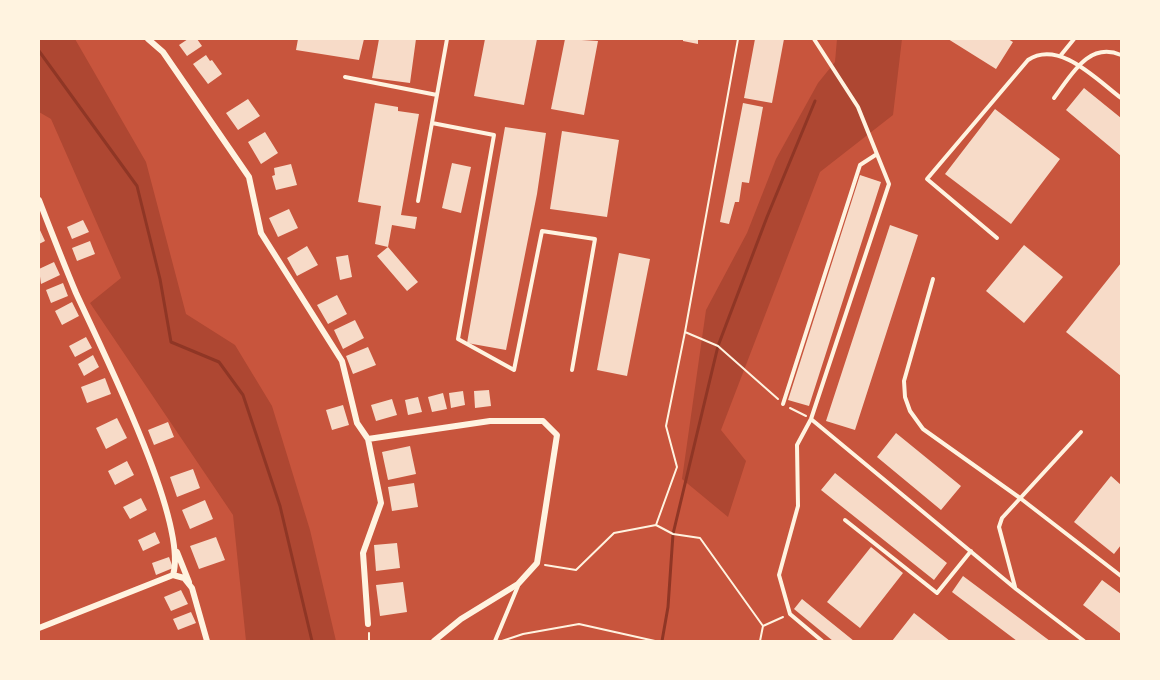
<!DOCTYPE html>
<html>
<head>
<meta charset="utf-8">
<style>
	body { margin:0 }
	#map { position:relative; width:1160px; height:680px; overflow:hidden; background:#c8553d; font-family:Arial,sans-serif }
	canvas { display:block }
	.frame { position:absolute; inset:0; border:40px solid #fff3e0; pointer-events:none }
</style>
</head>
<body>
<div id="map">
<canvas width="1160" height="680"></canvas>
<div class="frame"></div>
</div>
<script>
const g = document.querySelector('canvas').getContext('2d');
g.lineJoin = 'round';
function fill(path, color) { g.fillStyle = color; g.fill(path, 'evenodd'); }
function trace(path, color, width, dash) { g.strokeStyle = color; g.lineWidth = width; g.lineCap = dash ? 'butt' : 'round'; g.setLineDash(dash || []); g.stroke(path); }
fill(new Path2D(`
	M39,39h36l71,123 40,152 49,31 37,61 38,124 26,111h-90l-13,-126 -143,-212 31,-25 -70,-159 -12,-7z
	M837,39h65l-9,76 -73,57 -99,258 25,31 -18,56 -46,-38 24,-169 41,-77 29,-74 42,-76 17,-21z`), '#ae4732');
trace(new Path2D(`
	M39,51l98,135 23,93 11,63 48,20 24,33 37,111 32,135
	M662,641l6,-34 5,-73 45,-188 49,-129 48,-116`), '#8f3625', 3);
fill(new Path2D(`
	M188,39h9l5,7 -15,10 -8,-11z
	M298,39h66l-5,21 -63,-10z
	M379,39h37l-6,44 -38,-5z
	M485,39h52l-13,66 -50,-9z
	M565,39l33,2 -14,74 -33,-6z
	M683,39h15v5l-15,-3z
	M755,39h29l-12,64 -28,-5z
	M948,39h60l5,3 -17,27z
	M206,55l4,6 2,-1 10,14 -14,10 -15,-20z
	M1084,88l37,30v38l-55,-46z
	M248,99l12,17 -22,14 -12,-17z
	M375,103l23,4v4l21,3 -18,101 16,2 -2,12 -23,-4 -4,22 -13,-3 6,-38 -23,-4z
	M743,103l20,4 -14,76 -7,-1 -3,20h-4l-6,22 -9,-2z
	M995,109l65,50 -49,65 -66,-50z
	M505,127l41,6 -9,61 -31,156 -39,-7z
	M562,131l57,9 -12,77 -57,-8z
	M265,132l13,21 -17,11 -13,-22z
	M452,163l19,4 -10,46 -19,-5z
	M291,164l6,21 -21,5 -4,-14 3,-1 -1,-7z
	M860,175l21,7 -72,224 -21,-6z
	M289,209l9,19 -20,9 -9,-19z
	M83,220l6,12 -17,7 -5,-12z
	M890,225l28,10 -63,195 -29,-9z
	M39,228l6,13 -6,3z
	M90,241l5,13 -18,7 -5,-13z
	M1024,245l39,32 -39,46 -38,-32z
	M307,246l11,19 -21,11 -10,-18z
	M388,247l30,35 -11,9 -30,-35z
	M619,253l31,6 -23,117 -30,-6z
	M348,255l4,22 -12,3 -4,-23z
	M54,262l6,13 -19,9 -2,-15z
	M1121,263v113l-55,-44z
	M63,283l5,13 -17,7 -5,-13z
	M337,295l10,19 -19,10 -11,-19z
	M72,302l7,14 -17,9 -7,-14z
	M355,320l9,18 -21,11 -9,-19z
	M86,337l6,11 -17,9 -6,-11z
	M368,347l8,18 -23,9 -7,-18z
	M93,355l6,12 -15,9 -6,-12z
	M105,378l6,16 -24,9 -6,-16z
	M489,390l2,16 -16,2 -1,-17z
	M463,391l2,14 -14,3 -2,-15z
	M443,393l4,16 -15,3 -4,-15z
	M418,397l4,15 -14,3 -3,-15z
	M392,399l5,16 -21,6 -5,-16z
	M343,405l6,20 -17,5 -6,-20z
	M117,418l10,20 -21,11 -10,-21z
	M168,422l6,15 -20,8 -6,-15z
	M896,433l65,53 -20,24 -64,-53z
	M410,446l6,28 -28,6 -6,-28z
	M127,461l7,14 -19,10 -7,-14z
	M193,469l7,19 -23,9 -7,-20z
	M835,473l112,90 -13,17 -113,-90z
	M1111,476l10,9v60l-7,9 -40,-32z
	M414,483l4,24 -26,4 -4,-24z
	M141,498l6,12 -17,9 -7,-12z
	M205,500l8,19 -23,10 -8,-19z
	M155,532l5,11 -17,8 -5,-11z
	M216,537l9,23 -26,9 -9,-23z
	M397,543l3,25 -24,3 -2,-26z
	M871,547l32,26 -43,55 -33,-26z
	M169,557l4,11 -17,7 -4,-12z
	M963,576l87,65h-33l-65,-49z
	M1102,580l19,14v40l-38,-29z
	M403,582l4,30 -27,4 -4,-31z
	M181,590l7,14 -17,7 -7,-14z
	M802,599l52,42h-21l-39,-32z
	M191,612l5,11 -18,7 -5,-11z
	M914,613l36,28h-58z`), '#f7dbc8');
trace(new Path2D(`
	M738,39l-53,293 33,14 60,53
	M790,408l16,8
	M656,525l17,9 27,4 63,88 20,-9
	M545,565l31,5 38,-37 42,-8 21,-58 -11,-41 19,-94
	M369,633v8
	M502,641l21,-7 56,-10 76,17
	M760,641l3,-15`), '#fff3e0', 2);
trace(new Path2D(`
	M814,39l44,68 31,77 -78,235 -14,26 1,61 -19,69 11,39 32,27
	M1061,55l13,-16
	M345,77l92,18
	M1054,98c17,-22 34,-57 67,-43
	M432,123l62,12 -36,204 56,31 28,-139 53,8 -23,131
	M418,201l29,-162
	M997,238l-70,-59 101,-119c31,-21 69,20 93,38
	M933,279l-29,102 1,16 5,14 13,18 97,69 101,78
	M783,404l77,-239 17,-11
	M811,419l205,170 68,52
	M845,520l92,73 34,-42
	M1015,587l-16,-60 3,-9 79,-86
	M495,641l23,-55`), '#fff3e0', 4);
trace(new Path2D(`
	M148,39l15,13 86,125 12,56 81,128 15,62 11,16 13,64 -18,50 5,71
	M39,200c12,31 24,62 37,93 25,55 113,229 97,282
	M368,439l122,-18h53l14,14 -20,128 -19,21 -57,35 -27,22
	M177,552l12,30
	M173,575l11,3 8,10 15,53
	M39,628l134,-53`), '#fff3e0', 6);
</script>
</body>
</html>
